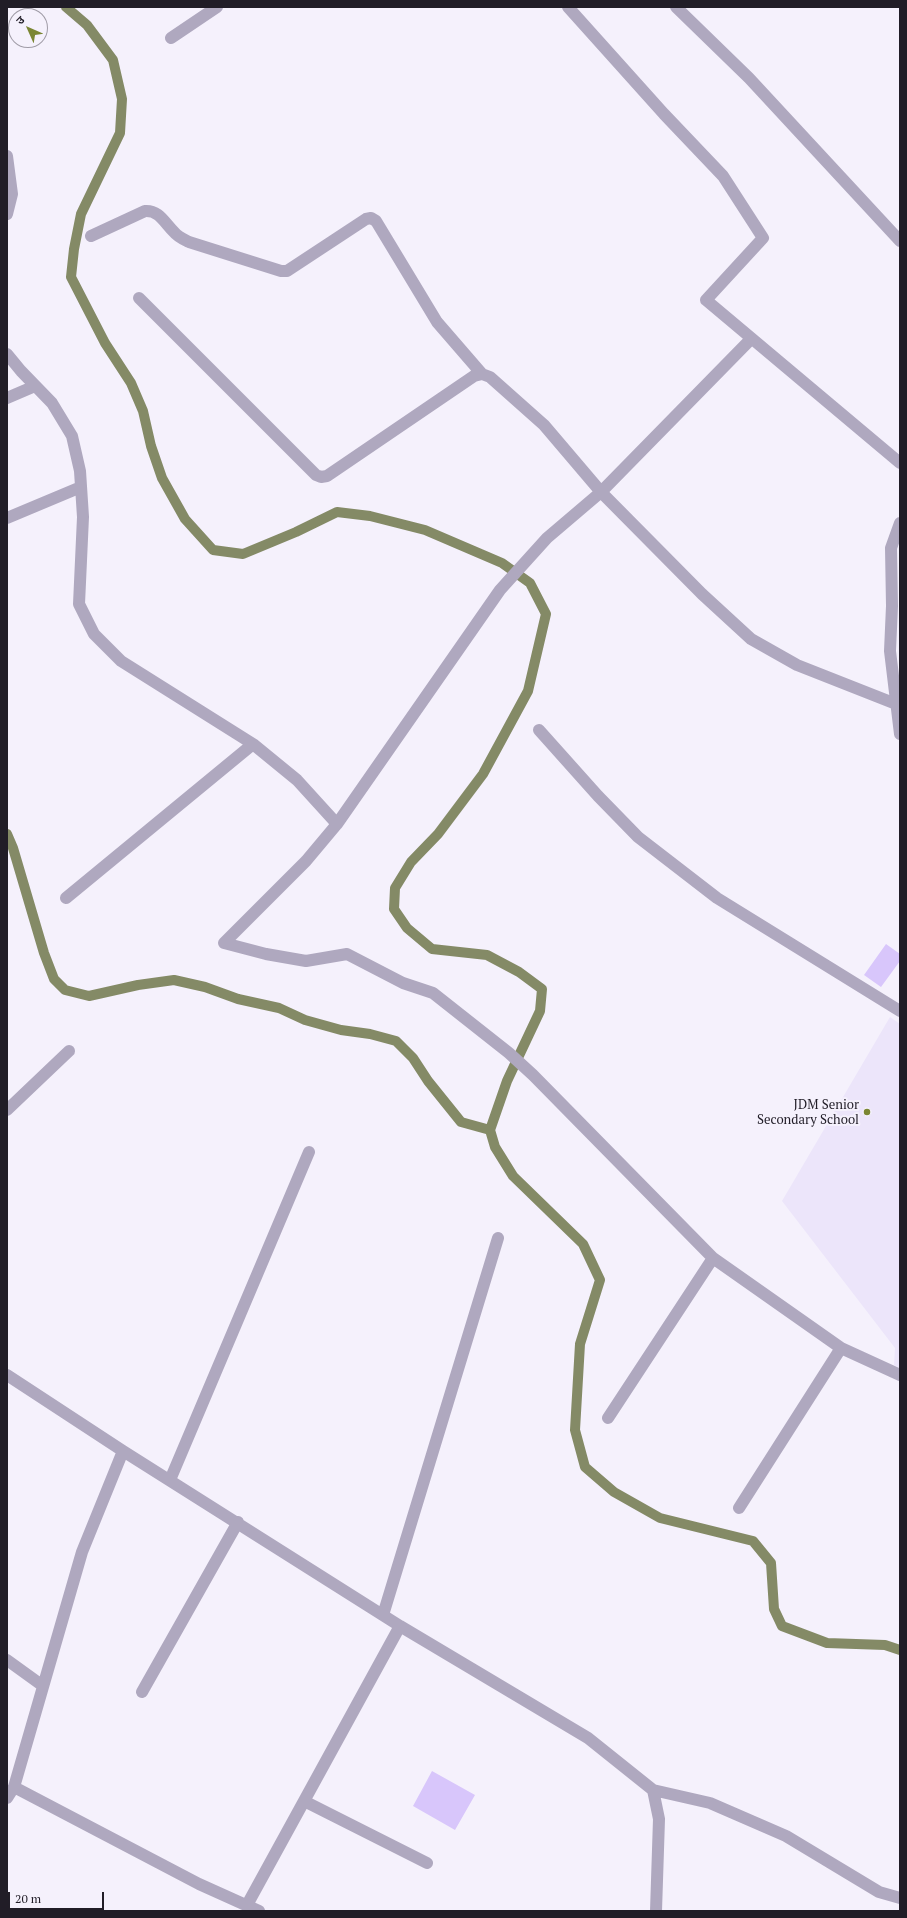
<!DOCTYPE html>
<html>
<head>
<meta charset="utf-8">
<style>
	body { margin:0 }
	#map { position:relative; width:907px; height:1918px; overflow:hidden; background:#f5f1fc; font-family:"PT Serif","Noto Sans Devanagari",serif }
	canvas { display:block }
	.frame { position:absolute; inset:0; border:8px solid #211d27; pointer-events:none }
	.north { position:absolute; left:8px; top:8px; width:40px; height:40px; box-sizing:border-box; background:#f5f1fc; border:1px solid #a09ca7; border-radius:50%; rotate:315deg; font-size:11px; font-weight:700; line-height:16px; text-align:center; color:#211d27 }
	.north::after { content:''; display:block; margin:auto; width:14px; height:18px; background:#7b8633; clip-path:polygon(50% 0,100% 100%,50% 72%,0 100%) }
	.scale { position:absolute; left:8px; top:1892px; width:96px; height:18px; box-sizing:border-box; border:2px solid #211d27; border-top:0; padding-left:5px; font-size:12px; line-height:14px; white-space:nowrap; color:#211d27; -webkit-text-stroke:3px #f5f1fc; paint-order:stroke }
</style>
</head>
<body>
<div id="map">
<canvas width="907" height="1918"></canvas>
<div class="frame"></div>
<div class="north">उ</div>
<div class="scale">20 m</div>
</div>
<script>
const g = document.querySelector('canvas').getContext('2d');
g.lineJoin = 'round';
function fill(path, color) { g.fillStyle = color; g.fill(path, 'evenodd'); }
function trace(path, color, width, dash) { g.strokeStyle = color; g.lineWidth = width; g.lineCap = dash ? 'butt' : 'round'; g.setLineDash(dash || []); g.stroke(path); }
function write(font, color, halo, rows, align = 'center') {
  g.font = font + ' "PT Serif",serif'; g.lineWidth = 4; g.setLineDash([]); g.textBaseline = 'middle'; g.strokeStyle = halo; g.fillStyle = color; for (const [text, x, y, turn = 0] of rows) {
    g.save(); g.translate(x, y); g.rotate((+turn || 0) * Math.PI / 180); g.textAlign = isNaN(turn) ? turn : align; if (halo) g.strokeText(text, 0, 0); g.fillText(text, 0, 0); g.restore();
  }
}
fill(new Path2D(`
	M890,1017l10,7v344l-6,-3 1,-17 -113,-147z`), '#ece5fa');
trace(new Path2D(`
	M66,7l21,18 26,35 9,39 -2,34 -39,81 -7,35 -3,28 34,66 26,40 12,28 8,35 11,32 23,41 28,31 30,4 53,-22 41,-20 33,4 55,14 77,33 28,20 16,31 -18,77 -45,83 -45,60 -27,28 -16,26 -1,21 13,19 25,21 55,6 32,17 23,17 -2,22 -33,70 -17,49 5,17 18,29 70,68 17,36 -20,64 -5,86 10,37 29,25 46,26 93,23 18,22 3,46 8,17 45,17 58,2 15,5
	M7,834l6,14 31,105 10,26 11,11 24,6 49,-11 36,-5 31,7 33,12 41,9 26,12 36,10 29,4 26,7 17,17 15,23 33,41 29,8`), '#848a66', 10);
fill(new Path2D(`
	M886,944l14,10v7l-19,26 -17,-12z
	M432,1771l43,24 -20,35 -42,-24z`), '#d8c6fb');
trace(new Path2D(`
	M568,7l96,107 59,62 40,62 -57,62 194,163
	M676,7l73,71 151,163
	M171,38l46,-31
	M7,156l5,38 -5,20
	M91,236l54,-25c14,-1 19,11 29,21 4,5 9,7 15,10l92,29h6l79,-52 5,-1 5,3 61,101 45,52
	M139,298l177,177 5,2 6,-1 147,-100 8,-2 8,3 54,48 57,67 101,102 49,45 46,26 99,39
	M7,354l14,17 31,32 20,33 8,35 3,46 -4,87 15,30 27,27 132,83 44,36 40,44 163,-234 47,-52 54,-46 150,-153
	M7,398l28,-12
	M7,518l74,-31
	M900,523l-9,25 1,58 -2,45 10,83
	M539,730l59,66 40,41 79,61 183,113
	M337,824l-31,37 -82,82 42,11 40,7 41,-7 56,29 30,10 76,60 24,22 180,183 128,90 59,27
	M66,898l187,-154
	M7,1110l62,-59
	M7,1375l116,76 277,175 188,112 65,52 6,29 -3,92
	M608,1418l105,-160
	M170,1480l139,-328
	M739,1508l102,-160
	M383,1615l115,-377
	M7,1660l36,26
	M142,1692l96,-170
	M14,1787l185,97 60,27
	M653,1790l57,13 76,33 93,56 21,6
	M7,1798l7,-11 68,-235 41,-101
	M304,1801l123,62
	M247,1905l153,-279`), '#afa8bf', 12);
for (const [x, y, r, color] of [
	[867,1112,4,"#7b8633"]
]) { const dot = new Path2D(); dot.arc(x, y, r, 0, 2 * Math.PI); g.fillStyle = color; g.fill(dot); trace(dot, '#f5f1fc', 1.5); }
write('13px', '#211d27', '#f5f1fc', [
	["JDM Senior",859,1105],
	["Secondary School",859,1120]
], 'right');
</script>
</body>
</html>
